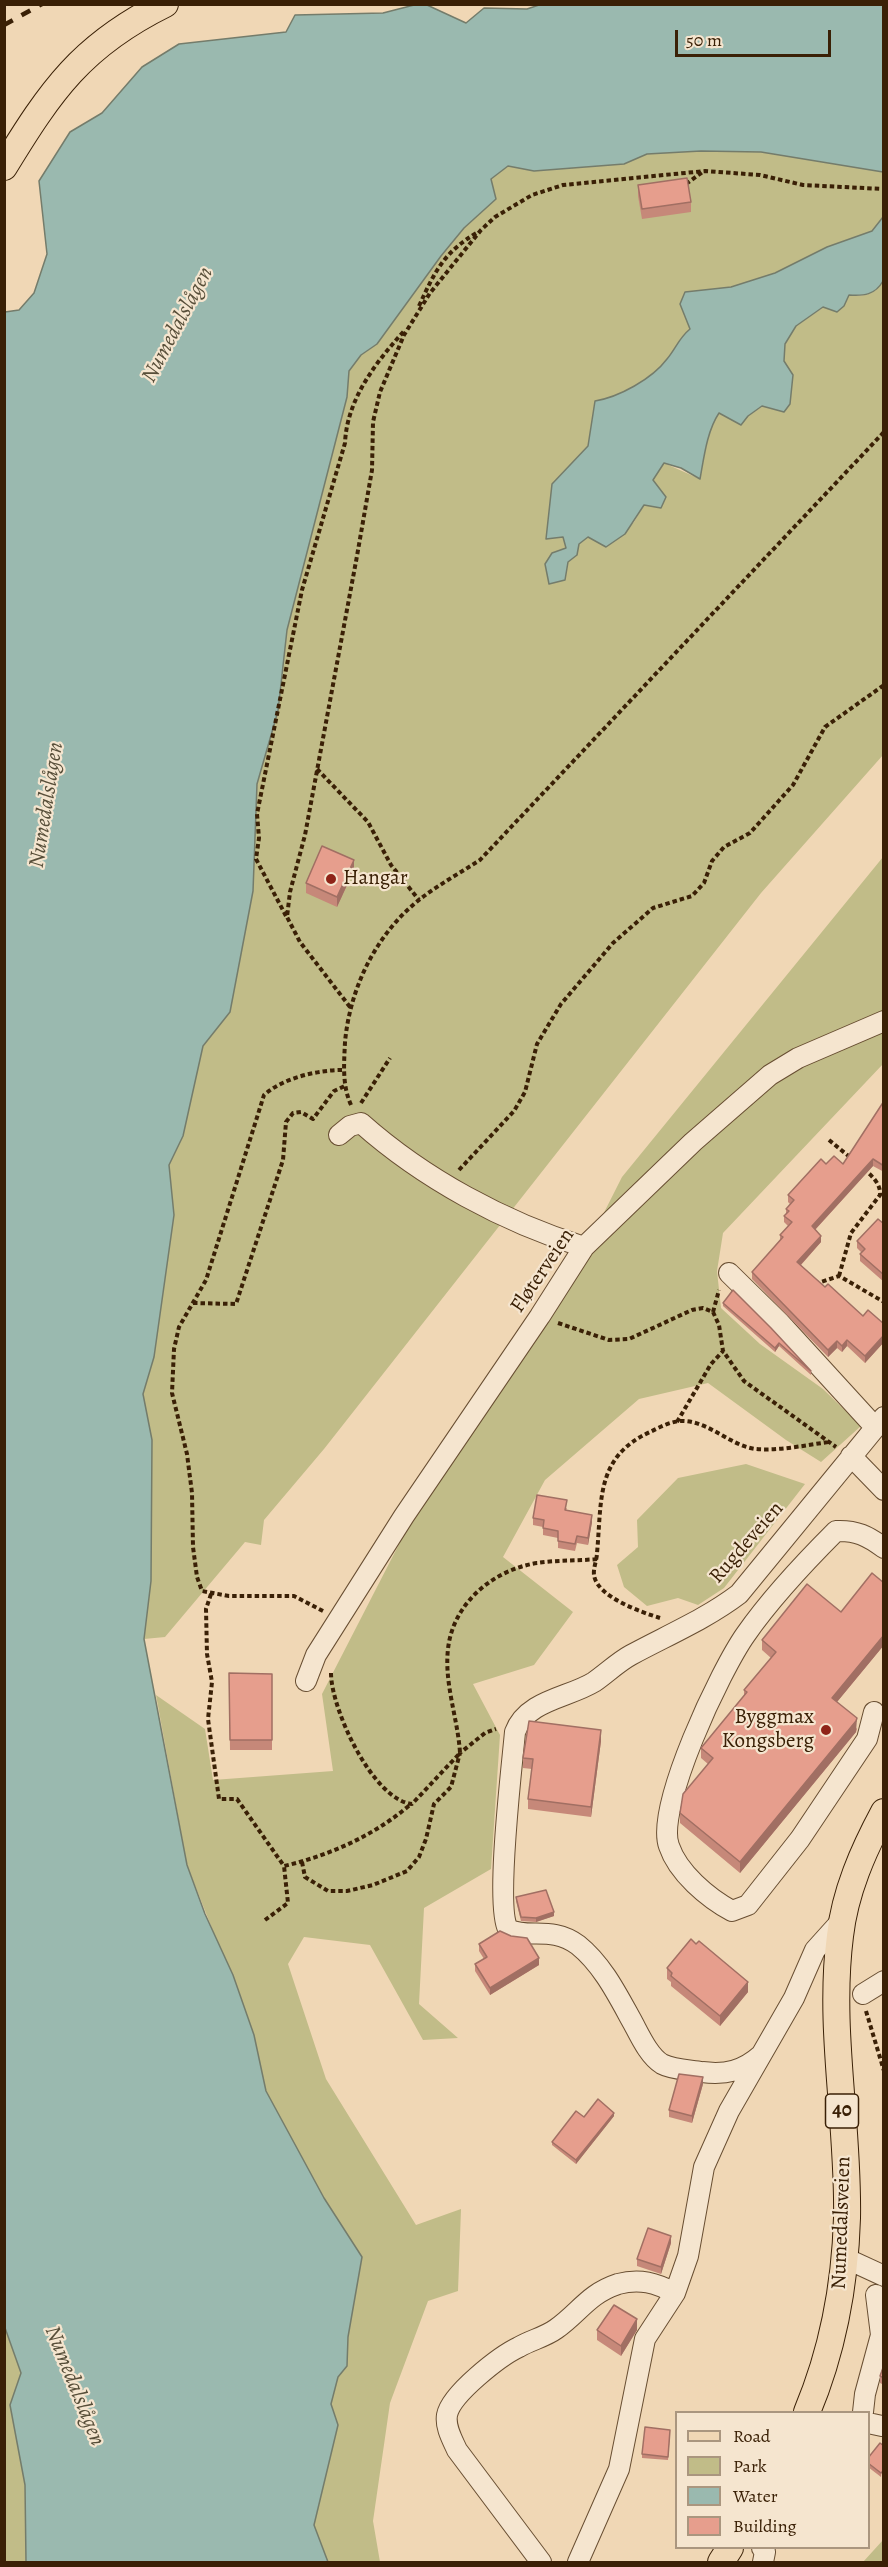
<!DOCTYPE html>
<html>
<head>
<meta charset="utf-8">
<style>
	body { margin:0 }
	#map { position:relative; width:888px; height:2567px; overflow:hidden; background:#f0d7b5; font-family:Alegreya,serif }
	canvas { display:block }
	.frame { position:absolute; inset:0; border:6px solid #3a2006; pointer-events:none }
	.legend { position:absolute; left:675px; top:2411px; width:195px; height:138px; box-sizing:border-box; background:#f5e5cf; border:2px solid #aa967f; margin:0; padding:8px 10px; list-style:none; font-size:18px; color:#3a2006 }
	.legend li { display:flex; align-items:center; gap:12px; height:30px }
	.legend b { width:30px; border:2px solid #aa967f }
	.scale { position:absolute; left:675px; top:30px; width:156px; height:27px; box-sizing:border-box; border:3px solid #3a2006; border-top:0; padding-left:8px; font-size:18px; line-height:21px; white-space:nowrap; color:#3a2006; -webkit-text-stroke:4px #f5e5cf; paint-order:stroke }
</style>
</head>
<body>
<div id="map">
<canvas width="888" height="2567"></canvas>
<div class="frame"></div>
<ul class="legend">
<li><b style="height:8px;background:#f0d7b5"></b>Road</li>
<li><b style="height:16px;background:#c1bc88"></b>Park</li>
<li><b style="height:16px;background:#9ab9af"></b>Water</li>
<li><b style="height:16px;background:#e69e8d"></b>Building</li>
</ul>
<div class="scale">50 m</div>
</div>
<script>
const g = document.querySelector('canvas').getContext('2d');
g.lineJoin = 'round';
function fill(path, color) { g.fillStyle = color; g.fill(path, 'evenodd'); }
function trace(path, color, width, dash) { g.strokeStyle = color; g.lineWidth = width; g.lineCap = dash ? 'butt' : 'round'; g.setLineDash(dash || []); g.stroke(path); }
function write(font, color, halo, rows, align = 'center') {
  g.font = font + ' Alegreya,serif'; g.lineWidth = 4.5; g.setLineDash([]); g.textBaseline = 'middle'; g.strokeStyle = halo; g.fillStyle = color; for (const [text, x, y, turn = 0] of rows) {
    g.save(); g.translate(x, y); g.rotate((+turn || 0) * Math.PI / 180); g.textAlign = isNaN(turn) ? turn : align; if (halo) g.strokeText(text, 0, 0); g.fillText(text, 0, 0); g.restore();
  }
}
fill(new Path2D(`
	M701,151l60,1 122,20v45l-11,14 -45,16 -52,26 -44,14 -46,5 -4,12 9,25c-11,9 -14,19 -23,30 -15,20 -48,38 -72,42l-7,45 -36,38 -5,55 17,-2 4,25 9,-7 2,-11 9,-7 18,10 28,-25 10,-17 22,-8 -13,-17 11,-17 36,16c4,-22 7,-48 19,-66l29,3 15,-10 21,-45 1,-17 11,-18 28,-19 20,-1 4,-11c16,2 27,0 35,-14v474l-122,138 -437,556 -60,71 -3,25 -16,-3 -80,95 -21,2 7,-94 -8,-151 11,-37 20,-142 -5,-50 14,-29 20,-90 27,-34 23,-121 4,-107 21,-73 9,-81 60,-233 2,-26 12,-16 16,-11 64,-88 23,-28 32,-29 -5,-20 17,-13 26,5 90,-7 23,-10z
	M883,857v207l-160,169 -6,38 4,37 39,36 63,45 38,37 -40,36 -35,-22 -78,-57 -69,16 -94,81 -42,77 70,55 -39,53 -61,19 27,51 -9,134 -67,39 -5,96 39,34 -35,2 -53,-95 -66,-8 -16,27 38,115 90,146 45,-16 -3,82 -30,10 -38,102 -17,118 7,41h-52l-14,-37 24,-100 -7,-21 7,-27 9,-11 1,-29 14,-80 -38,-59 -58,-107 -12,-56 -67,-170 -31,-170 49,34 8,51 120,-9 -11,-77 91,-177 161,-245 48,-95z
	M746,1464l59,20 -81,104 -26,17 -20,-7 -31,8 -23,-19 -7,-22 21,-18 -1,-27 41,-42z
	M4,2325l17,48 -11,32 15,80 1,77h-21z
	M883,2540v22h-20z`), '#c1bc88');
const water = new Path2D(`
	M418,4l9,1 39,18 18,-15 43,1 12,-4h344v167l-122,-20 -60,-1 -54,3 -23,10 -90,7 -26,-5 -17,13 5,20 -32,29 -23,28 -64,88 -16,11 -12,16 -2,26 -60,233 -9,81 -21,73 -4,107 -23,121 -27,34 -20,90 -14,29 5,50 -20,142 -11,37 9,46 -1,141 -7,58 43,226 18,49 28,61 21,60 12,56 58,107 38,59 -14,80 -1,29 -9,11 -7,27 7,21 -24,100 14,37h-302l-1,-77 -15,-80 11,-32 -17,-48 1,-2013 14,-2 15,-17 13,-39 -8,-73 31,-49 32,-19 40,-46 37,-23 107,-12 9,-17 88,-2z
	M883,217v64c-8,14 -19,15 -34,14l-5,11 -7,6 -14,-5 -27,19 -11,18 -1,17 9,14 -3,29 -6,8 -22,-6 -14,10 -7,9 -22,-12c-12,18 -15,44 -19,66l-19,-11 -17,-5 -11,17 13,17 -5,11 -17,-3 -19,29 -19,13 -18,-10 -9,7 -2,11 -9,7 -3,18 -16,4 -4,-20 7,-11 14,-5 -3,-11 -17,2 6,-55 36,-38 7,-45c24,-4 57,-22 72,-42 9,-11 12,-21 23,-30l-10,-25 5,-12 46,-5 44,-14 52,-26 45,-16z`);
fill(water, '#9ab9af');
trace(water, '#747c6b', 1.5);
const minor = new Path2D(`
	M339,1135l11,-9 11,-3c63,56 143,99 223,124
	M729,1273l51,50 95,104
	M851,1456l33,34
	M306,1681l10,-26 88,-139 136,-200 44,-69 109,-105 77,-67 28,-17 86,-37
	M874,1712l-7,27 -67,100 -52,66 -16,6c-24,-13 -54,-38 -63,-65 -14,-38 52,-177 77,-212 25,-36 59,-72 90,-103 20,-1 32,5 48,17
	M863,1994l21,-13
	M761,2055c-18,16 -35,20 -59,17 -12,-2 -29,-2 -40,-8 -13,-8 -22,-28 -29,-41 -15,-27 -30,-58 -55,-78 -27,-20 -50,-5 -70,-16 -13,-23 4,-163 7,-197 12,-32 53,-34 79,-50 13,-9 24,-20 37,-27 37,-20 75,-36 108,-61l145,-177
	M845,2258l39,18
	M863,2412l2,-18 16,-59 -5,-40
	M868,2423l14,3
	M762,2548l3,4 -2,10
	M541,2562l-84,-112c-5,-11 -12,-23 -10,-35 4,-21 53,-59 72,-68 12,-7 26,-10 37,-18 24,-17 32,-35 62,-45 22,-6 38,-1 57,9
	M578,2562l41,-93 26,-130 30,-46 13,-37 16,-89 25,-56 65,-113 21,-48 27,-30`);
const major = new Path2D(`
	M4,167c47,-77 78,-122 161,-163
	M807,2412c26,-62 38,-126 40,-194 2,-94 -19,-188 -7,-282 5,-44 23,-85 44,-124
	M721,2562l9,-14`);
trace(minor, '#684e32', 22);
trace(major, '#3a2006', 28);
trace(new Path2D(`
	M686,184l18,-13
	M419,306c16,-35 25,-54 59,-74
	M317,769l51,53 23,43 28,35
	M286,916l-30,-57 3,-21 -2,-24 45,-224 43,-147c2,-44 31,-81 60,-113
	M350,1007l-50,-65 -13,-25 3,-25 15,-57 52,-279 15,-86 1,-48 7,-30 24,-57 26,-42 51,-63 14,-13 37,-22 31,-10 142,-14 55,4 43,10 81,4
	M361,1103l29,-45
	M351,1105c-9,-20 -7,-41 -6,-63 5,-54 31,-108 74,-142 19,-15 41,-27 61,-40l404,-428
	M829,1140l22,18
	M459,1170l55,-59 11,-19 12,-48 24,-40 52,-61 40,-35 39,-12 12,-13 8,-22 12,-14 26,-14 43,-48 32,-58 59,-42
	M839,1276l12,-43 29,-38c1,-11 -8,-19 -16,-26
	M815,1284l24,-8 45,26
	M193,1303l43,1 47,-144 3,-38 7,-9 8,-1 12,7 21,-28 11,-5
	M713,1312l6,-22
	M558,1323l51,17 20,-1 63,-29 11,-2 10,4 6,13 4,26 21,30 92,66
	M677,1422l34,-58 12,-13
	M211,1594l-5,15 1,45 5,28 -4,37 11,80h18l47,67c47,-11 91,-31 127,-62
	M323,1611l-29,-15h-65l-27,-5 -5,-14 -4,-30 -1,-54 -5,-39 -15,-61 2,-44 5,-22 27,-47 58,-185c19,-17 53,-25 79,-25
	M660,1618c-19,-6 -63,-21 -66,-43 -1,-6 3,-16 3,-22 5,-52 -2,-96 53,-121 10,-5 23,-12 35,-11 26,2 46,25 71,28 24,2 50,-4 73,-7
	M331,1673c0,36 42,127 81,131l48,-51c-2,-34 -16,-69 -12,-104 5,-46 45,-79 89,-86 19,-3 40,-2 60,-4
	M302,1862l3,15 23,14h19l26,-6 34,-14 12,-14 7,-18 8,-35 17,-17 9,-34 25,-20 11,-4
	M265,1920l23,-17 -4,-37
	M866,2011l18,60`), '#3a2006', 4, [4.5, 3]);
trace(minor, '#f5e5cf', 20);
trace(major, '#f0d7b5', 26);
trace(new Path2D(`
	M4,25l38,-21`), '#3a2006', 4.5, [10, 10]);
fill(new Path2D(`
	M638,185l53,17v10l-49,7 -4,-23z
	M354,870l-17,37 -31,-14v-10z
	M884,1101v71l-11,-6 -58,64 6,12 -20,23 24,22 38,29 21,8v18l-19,21 -18,-17 -5,6 -5,-4 -9,9 -76,-78v-7l28,-32v-5l8,-9 -4,-4v-6l2,-2v-5l4,-5 -2,-2v-7l38,-31h17z
	M884,1224v58l-24,-21v-7l2,-1 -5,-5v-7z
	M733,1290l78,81v4l-32,-29 -4,6 -52,-46v-3z
	M567,1508l-1,3 26,11 -4,23 -11,-2 -2,8 -17,-3v-10l-15,-3v-8l-10,-2v-7z
	M841,1612l43,33 -47,57 20,27 -1,3 -116,141 -60,-50v-10l28,-49 -7,-6v-10l43,-52v-6l27,-32 -9,-8v-10z
	M229,1673l43,1v76h-42z
	M601,1741l-10,76 -63,-8v-10l4,-30 -9,-1v-10z
	M516,1897l38,19 -18,6 -15,-1 -5,-20z
	M479,1944l60,21 -49,30 -15,-24v-7l9,-5 -5,-8z
	M667,1968l81,24 -28,34 -49,-40v-4l-4,-3z
	M703,2084l-11,39 -23,-6v-7z
	M614,2116l-38,48 -24,-19v-3l32,-25z
	M671,2243l-10,31 -24,-8v-7z
	M597,2330h40l-16,26 -24,-16z
	M884,2365v20l-4,-2v-7z
	M670,2434l-2,26 -26,-2v-4z
	M884,2446l-3,31 -13,-10v-9z`), '#c68879');
fill(new Path2D(`
	M354,860v10l-17,37v-10z
	M873,1159v7l-61,67v-7z
	M821,1236v6l-24,27v-7z
	M884,1335v7l-19,21v-7z
	M847,1340v6l-5,6v-6z
	M837,1341v7l-9,9v-7z
	M779,1343v3l-4,6v-4z
	M592,1515v7l-4,23v-7z
	M884,1635v10l-52,63v-10z
	M857,1718l-1,14 -116,141v-11z
	M601,1730v11l-10,76v-10z
	M554,1912v4l-18,6v-4z
	M539,1958v7l-49,30v-7z
	M748,1982v10l-28,34v-10z
	M703,2077v7l-11,39v-7z
	M614,2113v3l-38,48v-4z
	M671,2236v7l-10,31v-7z
	M637,2319v11l-16,26v-10z`), '#a16f63');
const building = new Path2D(`
	M687,178l4,24 -49,7 -4,-24z
	M322,846l32,14 -17,37 -31,-14z
	M884,1101v65l-11,-7 -61,67 9,10 -24,26 28,25 3,-3 35,32 5,-6 16,14v11l-19,21 -18,-16 -5,6 -5,-5 -9,9 -76,-78 31,-35 -3,-2 12,-13 -8,-6 5,-5 -3,-2 8,-9 -6,-5 33,-36 5,5 8,-8 9,8z
	M878,1219l6,5v51l-24,-21 5,-5 -8,-8z
	M733,1290l38,38 40,43 -32,-28 -4,5 -52,-45z
	M537,1495l30,5 -2,10 27,5 -4,23 -11,-2 -2,8 -17,-3v-10l-15,-3 1,-8 -11,-2z
	M872,1573l12,10v52l-52,63 25,20 -1,3 -116,141 -60,-49 3,-19 30,-36 -12,-10 46,-56 -3,-2 32,-38 -14,-12 45,-56 34,28z
	M229,1673l43,1v66h-42z
	M529,1721l72,9 -10,77 -63,-8 5,-40 -10,-1z
	M546,1890l8,22 -18,6 -15,-1 -5,-20z
	M500,1931l11,5 16,2 12,20 -49,30 -15,-24 12,-7 -8,-13z
	M691,1939l5,5 3,-3 49,41 -28,34 -49,-40 1,-3 -5,-5z
	M679,2074l24,3 -11,39 -23,-6z
	M598,2099l16,14 -38,47 -24,-18 24,-31 8,6z
	M648,2228l23,8 -10,31 -24,-8z
	M614,2305l23,14 -16,27 -24,-16z
	M884,2365v13l-4,-2z
	M645,2427l25,3 -2,27 -26,-3z
	M880,2443l4,3v24l-3,3 -13,-10v-5z`);
fill(building, '#e69e8d');
trace(building, '#a16f63', 1.5);
for (const [x, y, r, color] of [
	[331,879,6,"#8f2418"],
	[826,1730,6,"#8f2418"]
]) { const dot = new Path2D(); dot.arc(x, y, r, 0, 2 * Math.PI); g.fillStyle = color; g.fill(dot); trace(dot, '#f5e5cf', 2); }
for (const [x, y, w] of [
	[842,2111,33]
]) { const box = new Path2D(); box.roundRect(x - w / 2, y - 17, w, 34, 4.5); g.fillStyle = '#f5e5cf'; g.fill(box); trace(box, '#3a2006', 1.5); }
write('bold 20px', '#3a2006', null, [
	["40",842,2111]
]);
write('21px', '#3a2006', '#f5e5cf', [
	["Hangar",343,879],
	["Byggmax",814,1718,"right"],
	["Kongsberg",814,1742,"right"]
], 'left');
write('21px', '#3a2006', '#f5e5cf', [
	["Fløterveien",543,1271,-56],
	["Rugdeveien",747,1543,-49],
	["Numedalsveien",842,2223,-88]
]);
write('italic 22px', '#574e39', '#f5e5cf', [
	["Numedalslågen",178,325,-62],
	["Numedalslågen",47,805,-81],
	["Numedalslågen",74,2386,68]
]);
</script>
</body>
</html>
